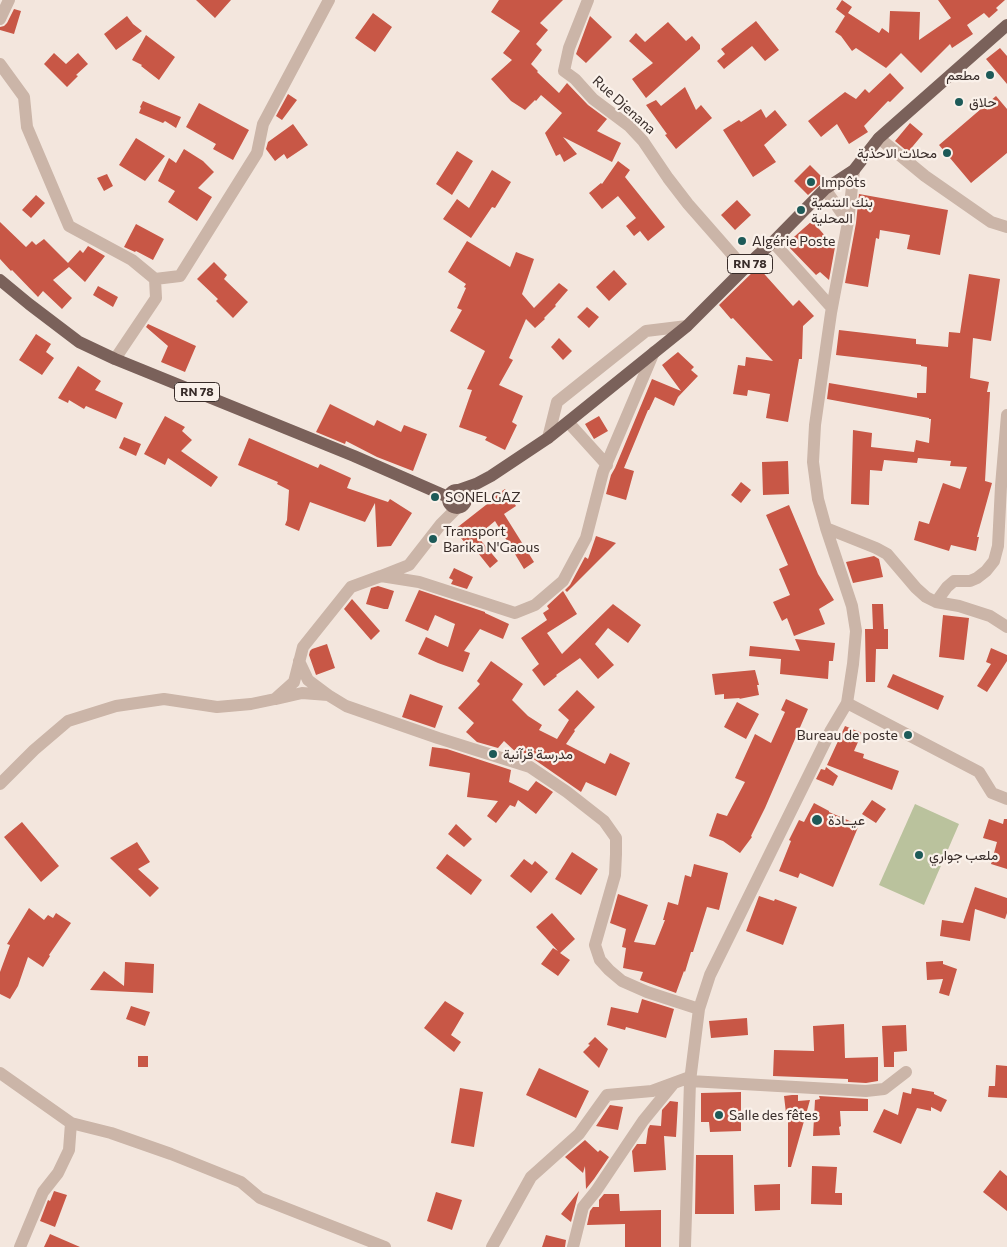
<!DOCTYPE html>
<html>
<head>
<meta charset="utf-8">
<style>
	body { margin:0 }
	canvas { display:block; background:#f3e6dd }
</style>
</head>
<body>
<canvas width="1007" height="1247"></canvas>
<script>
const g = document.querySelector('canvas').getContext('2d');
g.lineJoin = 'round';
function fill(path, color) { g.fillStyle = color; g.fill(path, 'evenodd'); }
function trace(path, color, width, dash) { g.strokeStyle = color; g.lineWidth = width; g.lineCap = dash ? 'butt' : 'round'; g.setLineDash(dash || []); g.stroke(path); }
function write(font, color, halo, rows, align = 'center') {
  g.font = font + ' Commissioner,Vazirmatn,sans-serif'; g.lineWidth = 4.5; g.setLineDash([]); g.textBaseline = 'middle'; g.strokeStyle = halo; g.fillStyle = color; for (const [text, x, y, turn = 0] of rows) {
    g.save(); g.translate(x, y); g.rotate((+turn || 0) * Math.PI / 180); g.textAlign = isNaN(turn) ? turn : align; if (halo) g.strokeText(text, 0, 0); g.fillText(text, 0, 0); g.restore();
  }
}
fill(new Path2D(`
	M915,804l44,20 -35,81 -45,-20z`), '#bac29d');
fill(new Path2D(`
	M196,0h35l-16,18z
	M499,0h64l-23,23 8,7 -12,14 6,6 -11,14 7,7 -1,1 22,21 8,-10 21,22 19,14 -10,12 24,12 -9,19 -49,-25 14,17 -13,8 -4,-8 -4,2 -11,-23 17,-20 -21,-18 -5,6 -1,-1 -10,10 -14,-9 -20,-22 21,-19 -9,-7 17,-22 -29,-19z
	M842,0l10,7 -4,6 31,20 3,-5 7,5 1,-22 30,1 -1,28 32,-22 -13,-18h67l-9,8 2,2 -9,8 -5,-5 -17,12 6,9 -21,14 -2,-4 -29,29 -20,-20 -15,15 -30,-20 -4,3 -11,-15 -6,-4 10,-16 -9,-7z
	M14,9l7,2 -7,23 -14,-4v-3l4,-1 3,-3z
	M373,13l19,14 -17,25 -20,-14z
	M127,16l6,8 9,7 -26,19 -12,-16z
	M590,16l22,21 -26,26 -10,-9z
	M756,21l23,29 -14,11 -13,-15 -28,23 -7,-8 8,-7 -4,-5z
	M668,22l18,19 6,-5 8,9v4l-54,49 -14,-19 21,-16 -24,-22 7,-8 9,9z
	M146,35l29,22 -16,23 -18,-14 1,-1 -10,-5z
	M1000,48l7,8v28l-21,-25z
	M54,53l12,11 12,-11 10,11 -12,11 2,1 -11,11 -23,-23z
	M890,73l14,15 -14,14 -2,-1 -24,25 4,6 -19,12 -12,-20 -16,13 -13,-16 37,-29 11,7 9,-10 4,4z
	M685,87l11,23 5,-5 11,13 -36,31 -11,-14 2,-1 -21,-29 10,-5 5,6z
	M288,94l9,6 -15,20 -6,-4z
	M996,96l11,13v44l-36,30 -32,-38z
	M143,101l38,16 -5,11 -11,-7 -2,2 -24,-10 2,-5 -1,-1z
	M199,103l50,27 -16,30 -20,-11 3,-5 -30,-17z
	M761,109l5,9 9,-8 12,15 -23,20 12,17 -23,15 -30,-47 16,-10 2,2z
	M910,123l13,11 -15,18 -13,-11z
	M293,124l15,21 -21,14 -3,-5 -9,7 -9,-12 2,-7z
	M136,138l29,18 -20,25 -26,-16z
	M184,149l19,12 11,11 -16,16 14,9 -15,24 -29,-19 7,-11 -17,-10 11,-23 7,5z
	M457,151l16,10 -21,34 -16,-11z
	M618,161l12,9 -5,7 40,50 -17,14 -8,-10 -6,5 -8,-10 10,-8 -18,-22 -16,13 -13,-16 12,-10 1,1z
	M810,165l15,15 -17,15 -14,-14z
	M492,170l19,12 -16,26 -3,-1 -21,31 -28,-19 14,-20 12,9z
	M107,174l6,12 -9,5 -7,-13z
	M859,194l89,16 -8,45 -33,-6 3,-14 -30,-5 -1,9 -3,-1 -8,49 -23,-4 11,-60z
	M36,195l9,8 -14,15 -9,-8z
	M737,200l14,15 -16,15 -14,-15z
	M812,221l23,26 -6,33 -9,-8 -4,3 -30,-31z
	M0,222l26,25 6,-6 4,4 8,-6 24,24 12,-13 3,3 5,-7 17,10 -20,26 -16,-15 -16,13 19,18 -10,11 -19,-18 -5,6 -26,-27 -1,1 -11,-12z
	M136,224l28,15 -11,21 -17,-9 -1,1 -11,-5z
	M467,241l43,26 6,-15 18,7 -12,35 12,14 25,-25 9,7 -13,15 1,1 -12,12 1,1 -10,9 -9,-9 -17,39 4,2 -14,25 24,11 -11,26 5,3 -12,25 -20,-10 2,-3 -28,-10 13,-37 -5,-1 18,-38 -35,-20 12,-21 -5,-2 9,-20 -2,-1 2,-3 -18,-12z
	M214,262l13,13 -3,4 24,23 -15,16 -17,-17 2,-2 -21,-20z
	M758,267l35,39 6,-6 15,16 -11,10 -1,33h-3l-11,63 -22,-4 4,-24 -22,-4 -1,6 -14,-2 5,-29 7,1 1,-9 27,4 -40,-43 -2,1 -12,-14z
	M614,270l13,14 -18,17 -13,-14z
	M969,274l31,5 -9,62 -18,-3 -3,40 19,4 -2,10h3l-5,89 7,2 -15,54h2l-3,14 -25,-6 -2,6 -35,-11 5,-19 10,3 14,-41 17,6 7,-22 -17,-1 1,-5 -33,-3 -1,5 -33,-3 -2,11 -12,-1 -1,35 -18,-1 2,-74 19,3 -1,14 43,5 2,-12 13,3 2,-24h-2v-1l-102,-19 2,-16 88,15v-5h9l1,-26 -6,-1v-1l-85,-10 3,-25 77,9v5l32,3 1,-15 11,1z
	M98,286l20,11 -5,10 -20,-12z
	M587,307l12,10 -10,11 -12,-11z
	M148,324l48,22 -11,26 -24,-10 7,-16 -22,-19z
	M36,334l15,10 -5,8 8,6 -12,17 -23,-15z
	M559,338l13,13 -9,9 -12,-13z
	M678,352l16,15 -3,3 7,6 -20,21 -4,9 -19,-9 -6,13h-1l-24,58 10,3 -8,29 -20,-6 5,-19 4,-7 37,-89 29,12 -19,-26z
	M78,366l23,15 -6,9 28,13 -7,16 -30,-13 -2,3 -15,-9 -1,3 -10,-5z
	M330,404l44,22 3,-6 24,12 3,-7 23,9 -14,37 -36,-14 -31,-16 -1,3 -29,-12z
	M165,416l20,11 -3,4 10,9 -11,11 37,26 -7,10 -43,-29 -3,7 -21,-11z
	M599,416l9,15 -14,8 -9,-15z
	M124,437l17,7 -5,12 -17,-8z
	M249,438l69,30 2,-4 31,14 -4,10 41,14 2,-3 22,14 -21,33 -14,1 -2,-44 -10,19 -55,-20 -11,29 -14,-6 2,-5 2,-30 -12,-6 1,-2 -40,-17z
	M788,461l1,33 -26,1 -1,-33z
	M741,482l10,8 -10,13 -10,-8z
	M505,489l11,17 -12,8 30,48 -10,7 -29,-48 -18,15 21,25 -8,7 -20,-25 -3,2 -13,-15 37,-29 -1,-2z
	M789,505l29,69 16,26 -15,9 6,15 -31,12 -7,-18 -5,3 -9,-19 17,-7 -11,-26 9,-4 -22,-50z
	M596,536l20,7 -49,49 -2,-2 5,-5 15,-28 3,2z
	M874,556l5,3 4,18 -30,6 -7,-21z
	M454,568l19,9 -6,12 -16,-5 2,-4 -4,-2z
	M378,586l16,5 -6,18h-4l-18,-5 5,-16z
	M419,590l66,22v1l24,11 -6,15 -23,-10 -16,22 6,2 -7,19 -25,-9 -20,-9 8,-17 22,10 7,-23 -20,-9 -7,16 -23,-10z
	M563,591l14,23 -30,19 15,21 51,-50 28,21 -13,18 -20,-15 -13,16 19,21 -16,14 -18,-21 -24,17 1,1 -13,10 -12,-16 7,-6 -18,-26 26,-18 -4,-7 6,-4 -2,-3z
	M352,599l28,32 -9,9 -27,-31z
	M872,604h11l1,25h4v20h-12l-1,33h-9l-1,-53h8z
	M943,615l26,3 -5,42 -25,-3z
	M795,639l40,4 -2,18h-4l-1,18 -48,-5 1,-15 -32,-3 1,-10 50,5z
	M327,644l8,24 -19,7 -7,-20 1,-4 2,-2z
	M991,648l16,7v6l-20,31 -10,-6 14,-22 -5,-2z
	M491,661l32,23 -11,16 16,16 14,9 -3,5 18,9 12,-19 -11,-10 19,-20 18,17 -21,23 1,1 -9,13 39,20 5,-11 20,10 -14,33 -30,-14 -5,10 -46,-32 -16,-5 -15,-14 -6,7 -21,-6 -11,-10 8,-9 -16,-15 22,-24 -3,-3z
	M755,670l4,15h-2l2,10 -20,4 1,-1 -16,1v-5l-9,1 -3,-21z
	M893,674l51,22 -6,14 -51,-23z
	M410,694l33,12 -8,22 -33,-11z
	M786,699l22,10 -43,99 -14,28 1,1 -12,16 -17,-12 -14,-5 8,-23 10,3 18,-34 -10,-4 20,-44 16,9 14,-31 -4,-2z
	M737,702l22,12 -13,25 -22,-12z
	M845,726l17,7 -8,18 10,3 -1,4 36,13 -7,19 -65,-25z
	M432,747l15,2 64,21 -2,12 19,9 8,-10 17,11 -17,22 -18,-14 -3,7 -5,-2 -14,18 -9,-7 11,-15 -31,-4 3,-24 -41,-7z
	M826,767l12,9 -5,10 -17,-7 5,-10 4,1z
	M872,800l14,9 -10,14 -14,-9z
	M814,803l15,8v1l30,13 -26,62 -33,-14 -2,5 -19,-7 12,-30 -2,-1 10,-20 5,2z
	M989,819l14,5 1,-5h3v50l-16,-5 6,-22 -14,-4z
	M22,822l37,44 -18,16 -37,-45z
	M456,824l16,15 -8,8 -16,-13z
	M137,842l13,20 -12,7 21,19 -9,9 -40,-39z
	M572,852l26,17 -17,26 -26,-16z
	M447,854l35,26 -11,15 -35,-27z
	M524,859l8,6 3,-4 13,11 -17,21 -21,-17z
	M694,864l34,9 -9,37 -12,-3 -14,45h-2l-6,20 -1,-1 -8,22 -36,-13 3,-8 -20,-4 3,-20 -4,-1 4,-18 -16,-6 8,-29 30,11 -14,37 21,3 10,-25h-2l5,-18 10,3 7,-30 6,2z
	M975,887l32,11v15l-2,6 -30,-10 -5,32 -30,-5 2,-16 21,3z
	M759,896l15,5 1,-2 22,8 -14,38 -37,-14z
	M29,908l15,12 4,-5 5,3 3,-5 15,10 -22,32 1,1 -7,11 -15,-10 -10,29 -8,13 -10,-5v-22l10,-27 -3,-1z
	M552,913l23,26 -15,14 10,7 -12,16 -17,-12 12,-16 5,3 -22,-24z
	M943,961v3l14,5 -8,27 -10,-3 4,-14 -16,1 -1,-18z
	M125,962l29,2 -1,29 -63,-3 14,-19 20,15z
	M642,999l32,10 -8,29 -40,-11 -1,3 -18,-5 4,-18 27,6z
	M445,1001l19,12 -13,22 10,7 -7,10 -30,-24z
	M131,1006l19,6 -5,14 -19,-7z
	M747,1018l1,17 -37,3 -2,-17z
	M844,1024l1,34 33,-1v24l-12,2 -18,-1v-3l-75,-3 1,-26 40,1 -1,-25z
	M906,1025l1,26 -13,1v15h-10l-2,-41z
	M595,1037l13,12 -9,19 -16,-16 7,-7 -2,-1z
	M138,1056h10v11h-10z
	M996,1065l11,1v32l-19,-1 1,-11h6z
	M539,1068l50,23 -13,27 -50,-23z
	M460,1088l23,4 -9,55 -23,-4z
	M912,1088l22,4v2l13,6 -6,12 -10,-5v4l-14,-3 -16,36 -28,-12 11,-23 14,6 5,-23 8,2z
	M741,1092v39l-31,1 -1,-10h-8v-29z
	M792,1095h6v6l12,-1 -19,67h-3v-54h-2l-2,-17z
	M819,1096l49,3v12h-28l1,15 -2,1 1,8 -27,1 2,-36 5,-1z
	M670,1101l8,1 -2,35 -12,-1 2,34 -32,2 -2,-21 5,-7h9l2,-15 2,-4 11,1 1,-16z
	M610,1105l13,2 -5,23 -22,-4z
	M585,1140l13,12 2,-2 9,7 -15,22 -8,10 -1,-23 -2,7 -18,-16z
	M696,1155h37l1,59h-39z
	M812,1166l25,1 -2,26h7v12l-31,-1z
	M1000,1170l7,6v35l-24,-19z
	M780,1184v26l-25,1 -1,-26z
	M54,1191l13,4 -12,32 -15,-6 8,-21 2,1z
	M579,1191l-8,31 -10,-8z
	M436,1192l26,8 -10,30 -25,-9z
	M604,1194h15l1,17 41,-1v37h-36v-23l-38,1 3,-14 3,-4h6v-7z
	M50,1234l30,13h-36z
	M546,1235l20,5 -1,7h-23z`), '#c85746');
trace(new Path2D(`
	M588,0l-19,48 -5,23 11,8 18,20 36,27 14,15 25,37 20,26 57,65
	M0,19l9,-19
	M0,64l24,33 3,30 42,99 63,34 23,19 1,19 -41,61
	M879,138l46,38 66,46 16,5
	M825,189l23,33
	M773,242l59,66
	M155,279l25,-3 77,-123 6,-29 66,-124
	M568,422l39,43
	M548,438l9,-36 89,-71 41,-5
	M826,528l50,20 11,6 29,34 10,9 10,5 23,4 31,10 17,11
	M381,576l28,-11 32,-41 17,-17
	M936,602l11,-15 7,-6h16l7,-3 9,-7 8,-10 4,-15 3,-60 6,-71
	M299,661l9,19 20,15 18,11 92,32 92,29 37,25 37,29 12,17v16l-1,21 -20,70 5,15 9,10 13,11 25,11 52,17
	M276,699l26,-6 26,2
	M847,703l132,69 13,21 15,6
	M0,784l34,-34 34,-29 48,-15 48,-7 53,8 34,-3 24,-5 19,-17 9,-35 48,-60 30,-11 38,6 96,31 20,-8 28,-24 23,-43 17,-66 51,-120
	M0,1073l71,50 -2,27 -11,23 -15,19 -23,55
	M690,1081l176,10 18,-2 22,-17
	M71,1123l40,10 60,21 70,28 19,16 125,49
	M492,1247l39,-70 48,-43 28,-39 45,-4 38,-14
	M573,1247l10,-40 13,-16 47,-70 31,-38
	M685,1247l5,-166 9,-72 11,-34 121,-245 16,-27 6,-39 3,-33 -4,-25 -26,-78 -8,-29 -5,-37 2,-37 16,-112 17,-91 6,-52`), '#cbb5a8', 12);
trace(new Path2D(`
	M0,280l29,24 50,38 36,17 239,97 94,41
	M459,490l17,-6 15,-8 57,-38 139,-112 70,-70 16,-14 52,-53 29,-19 25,-32 128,-113
	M448 499a9 9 0 1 1 18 0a9 9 0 1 1-18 0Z`), '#7a615a', 12);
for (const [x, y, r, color] of [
	[990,75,5,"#1d5a58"],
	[959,102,5,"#1d5a58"],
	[947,153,5,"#1d5a58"],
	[811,182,5,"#1d5a58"],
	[801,210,5,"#1d5a58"],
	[742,241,5,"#1d5a58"],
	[435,497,5,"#1d5a58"],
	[433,539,5,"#1d5a58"],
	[908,735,5,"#1d5a58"],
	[493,754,5,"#1d5a58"],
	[817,820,6,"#1d5a58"],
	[919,855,5,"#1d5a58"],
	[719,1115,5,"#1d5a58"]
]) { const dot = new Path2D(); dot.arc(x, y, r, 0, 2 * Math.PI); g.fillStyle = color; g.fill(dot); trace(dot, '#faf1ea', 2); }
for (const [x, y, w] of [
	[750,264,45],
	[197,392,45]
]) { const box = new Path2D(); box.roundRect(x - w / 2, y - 9.5, w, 19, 4); g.fillStyle = '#faf1ea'; g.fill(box); trace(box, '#382c29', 1); }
write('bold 12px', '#382c29', null, [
	["RN 78",750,264],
	["RN 78",197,392]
]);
write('14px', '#382c29', '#faf1ea', [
	["مطعم",980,75,"right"],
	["حلاق",969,102],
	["محلات الاحذية",937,153,"right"],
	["Impôts",821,182],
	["بنك التنمية",811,202],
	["المحلية",811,218],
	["Algérie Poste",752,241],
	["SONELGAZ",445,497],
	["Transport",443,531],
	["Barika N'Gaous",443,547],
	["Bureau de poste",898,735,"right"],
	["مدرسة قرآنية",503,754],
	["عيــادة",828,820],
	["ملعب جواري",929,855],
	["Salle des fêtes",729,1115]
], 'left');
write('14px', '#382c29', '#faf1ea', [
	["Rue Djenana",624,105,42]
]);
</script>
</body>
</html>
